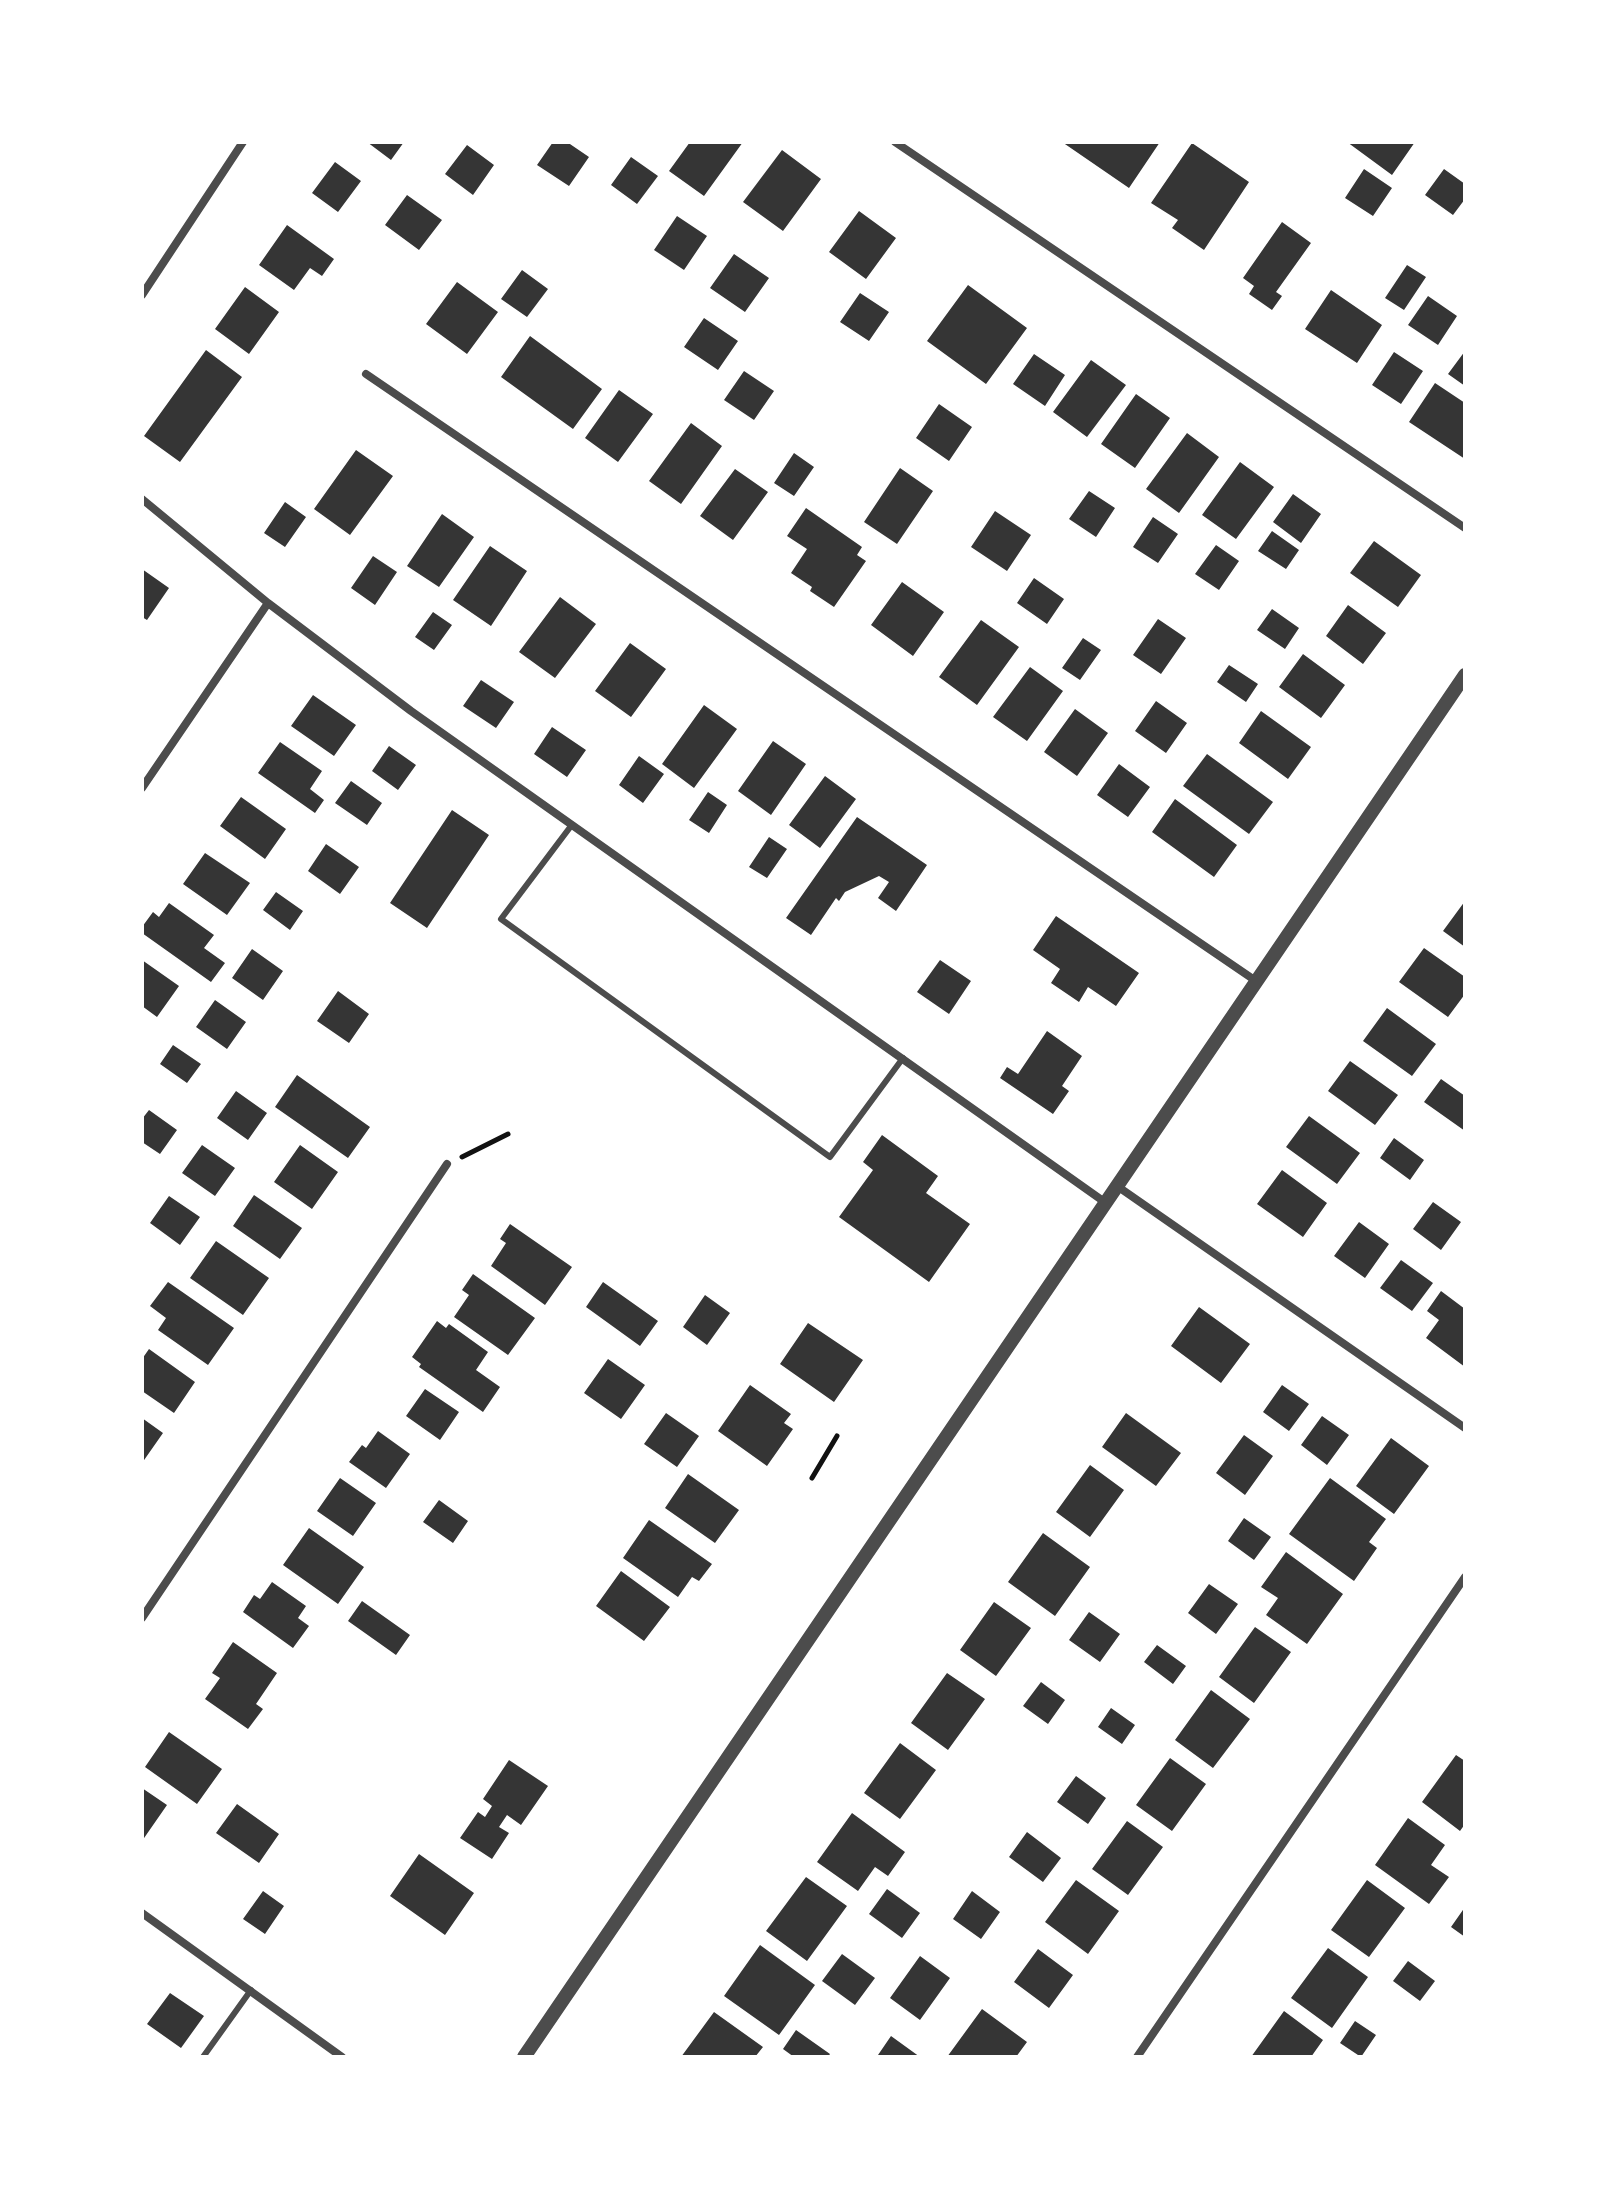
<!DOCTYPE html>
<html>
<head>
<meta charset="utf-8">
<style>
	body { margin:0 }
	#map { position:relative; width:1607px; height:2199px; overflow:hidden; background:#fff; font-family:"Alegreya Sans",sans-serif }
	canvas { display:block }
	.frame { position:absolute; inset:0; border:144px solid #fff; pointer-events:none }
</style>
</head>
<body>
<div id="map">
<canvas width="1607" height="2199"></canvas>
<div class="frame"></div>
</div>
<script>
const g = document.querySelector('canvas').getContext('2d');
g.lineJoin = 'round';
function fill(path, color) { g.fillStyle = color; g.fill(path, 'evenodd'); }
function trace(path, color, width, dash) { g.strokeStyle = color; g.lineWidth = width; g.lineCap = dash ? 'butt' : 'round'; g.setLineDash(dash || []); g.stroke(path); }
fill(new Path2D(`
	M367,142h37l-13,18z
	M553,142h14l22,15 -20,29 -32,-21z
	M690,142h53l-39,54 -35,-25z
	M1062,142h98l-31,46z
	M1347,142h68l-23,33z
	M1192,143l57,39 -45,68 -32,-22 6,-8 -27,-17z
	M467,145l27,20 -21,30 -28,-21z
	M782,150l39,29 -38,52 -40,-29z
	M631,157l27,19 -21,28 -26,-19z
	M335,162l26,19 -23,31 -26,-19z
	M1364,169l28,19 -19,28 -28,-18z
	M1444,169l21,15v15l-12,16 -28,-20z
	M407,195l35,25 -23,30 -34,-25z
	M859,211l37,27 -30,41 -37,-27z
	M677,216l30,20 -23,34 -30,-20z
	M1282,222l29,21 -35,49 6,4 -10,14 -23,-16 5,-8 -11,-8z
	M287,225l47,34 -12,17 -12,-8 -16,22 -35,-25z
	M734,254l35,24 -24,34 -35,-24z
	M1407,265l19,12 -22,33 -19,-12z
	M522,270l26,19 -21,28 -26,-18z
	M457,282l41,30 -31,42 -41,-30z
	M968,285l59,43 -41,56 -59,-43z
	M245,287l34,25 -30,42 -34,-25z
	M1331,290l51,35 -25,38 -52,-34z
	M860,293l29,19 -20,29 -29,-19z
	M1428,296l29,20 -19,29 -30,-20z
	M704,318l34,23 -20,29 -34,-23z
	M530,336l72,53 -29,40 -72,-52z
	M206,350l36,27 -62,85 -36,-26z
	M1465,351v35l-17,-12z
	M1394,352l29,19 -22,33 -29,-19z
	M1034,354l31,21 -20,31 -32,-22z
	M1091,360l35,25 -39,52 -34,-25z
	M744,371l30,20 -20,29 -30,-20z
	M1435,383l30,20v56l-56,-37z
	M619,390l34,24 -35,48 -33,-24z
	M1136,394l34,24 -35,50 -34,-24z
	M939,404l33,23 -23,34 -33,-23z
	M691,423l31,23 -41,58 -32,-23z
	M1187,433l32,24 -40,56 -33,-24z
	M356,450l37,26 -43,59 -36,-26z
	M794,453l20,14 -20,29 -20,-13z
	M1240,462l34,25 -38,52 -34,-24z
	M900,468l33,23 -36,53 -33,-22z
	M735,469l33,23 -35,48 -33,-24z
	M1089,491l26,17 -19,29 -27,-18z
	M1293,494l28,20 -20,29 -28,-21z
	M285,502l21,15 -21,30 -21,-14z
	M806,508l56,39 -5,8 9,6 -32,46 -24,-16 2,-4 -21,-14 16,-24 -20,-13z
	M995,511l36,24 -24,36 -36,-24z
	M442,514l32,23 -35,50 -32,-21z
	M1153,517l25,17 -20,29 -25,-16z
	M1272,531l27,19 -13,19 -28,-18z
	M1374,541l47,34 -23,32 -48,-34z
	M1216,545l23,16 -20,29 -24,-16z
	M490,546l37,25 -36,55 -38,-26z
	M373,556l24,16 -22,33 -24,-17z
	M142,569l27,19 -22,32 -5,-3z
	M1034,578l30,21 -17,25 -30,-21z
	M902,582l42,30 -31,44 -42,-31z
	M560,597l36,27 -41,54 -36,-26z
	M1348,605l38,28 -23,31 -37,-28z
	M1272,609l27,19 -14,21 -28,-19z
	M433,612l19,13 -18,25 -19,-13z
	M1158,619l28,19 -25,36 -28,-19z
	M981,620l38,27 -42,58 -38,-28z
	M1083,638l18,12 -21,30 -18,-12z
	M630,643l36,26 -35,48 -36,-26z
	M1303,654l42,31 -24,33 -42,-31z
	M1229,665l29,19 -12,18 -29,-20z
	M1030,667l33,24 -36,50 -34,-24z
	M481,680l33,22 -18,26 -33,-22z
	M313,695l43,30 -22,31 -43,-30z
	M1156,701l31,22 -21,30 -31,-22z
	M704,705l33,24 -43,59 -32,-24z
	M1075,709l33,24 -31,43 -33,-24z
	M1261,711l50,36 -23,32 -49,-36z
	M552,727l34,23 -19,27 -33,-23z
	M773,741l33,23 -35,51 -33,-24z
	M280,742l42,29 -12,18 14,11 -9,13 -57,-40z
	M389,746l27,19 -18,25 -26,-19z
	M1207,754l66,48 -24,32 -66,-48z
	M639,756l25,18 -21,29 -24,-18z
	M1119,764l31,23 -22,30 -31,-22z
	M825,776l31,23 -36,49 -31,-23z
	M351,781l31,22 -15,22 -32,-22z
	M708,792l19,13 -18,28 -20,-13z
	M241,797l45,32 -21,30 -45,-33z
	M1175,799l62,46 -23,32 -62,-45z
	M452,810l37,25 -62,93 -37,-25z
	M857,817l70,48 -31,46 -18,-13 11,-16 -10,-6 -34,16 -6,9 -3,-3 -25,37 -25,-17z
	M769,837l18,12 -20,29 -18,-11z
	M326,844l33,23 -19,27 -32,-23z
	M205,853l45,30 -23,32 -44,-31z
	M276,892l27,19 -13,19 -27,-20z
	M1465,901v46l-22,-16z
	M169,903l45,32 -10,13 21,15 -14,19 -69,-49v-6l11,-15 6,5z
	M1056,916l83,57 -23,33 -28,-19 -9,15 -28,-19 9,-14 -27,-19z
	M1424,948l41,29v17l-17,23 -49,-35z
	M252,949l31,22 -20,29 -31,-22z
	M142,960l37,26 -22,31 -15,-11z
	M940,960l31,21 -22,33 -32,-22z
	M338,991l31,23 -20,29 -32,-22z
	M215,1000l31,22 -19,27 -31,-22z
	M1387,1008l49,36 -24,32 -49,-35z
	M1047,1031l35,25 -20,30 7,5 -16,23 -53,-36 7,-11 11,7z
	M173,1045l28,19 -14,19 -27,-19z
	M1350,1061l48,34 -23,30 -47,-34z
	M297,1075l73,52 -22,31 -73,-51z
	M1441,1079l24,17v35l-41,-29z
	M236,1091l31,22 -19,27 -31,-22z
	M149,1110l28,20 -17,24 -18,-12v-23z
	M1309,1116l51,37 -23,31 -51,-37z
	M882,1135l56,41 -12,17 44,31 -41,58 -90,-65 34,-47 -10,-8z
	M1394,1138l30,22 -14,20 -30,-22z
	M202,1145l33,23 -20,28 -33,-23z
	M300,1145l38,27 -26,37 -38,-27z
	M1282,1170l45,33 -24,34 -46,-33z
	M254,1195l48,33 -22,31 -47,-33z
	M169,1196l31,21 -20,28 -30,-22z
	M1433,1202l28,20 -20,28 -28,-21z
	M1359,1222l30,22 -24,34 -31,-22z
	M510,1224l62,43 -27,38 -54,-39 15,-23 -6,-4z
	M216,1241l53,37 -26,37 -53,-37z
	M1401,1260l32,23 -21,28 -32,-23z
	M473,1274l62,44 -27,37 -54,-38 15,-22 -7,-5z
	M168,1282l66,46 -26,37 -50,-35 8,-12 -16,-12z
	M603,1282l55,39 -18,25 -54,-39z
	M1441,1291l24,18v58l-39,-29 13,-18 -12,-9z
	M705,1295l25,18 -23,32 -24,-18z
	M1199,1307l51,37 -29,39 -50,-37z
	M437,1321l9,7 3,-4 39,28 -12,18 24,17 -17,25 -64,-45 2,-3 -9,-7z
	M808,1323l55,37 -29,42 -54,-38z
	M149,1349l46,33 -21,31 -32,-22v-32z
	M608,1359l37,26 -24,34 -37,-26z
	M750,1385l41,29 -7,9 9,6 -26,37 -49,-35z
	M1282,1385l27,19 -20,27 -26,-19z
	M425,1389l34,23 -19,28 -34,-24z
	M666,1413l33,23 -22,31 -33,-23z
	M1126,1413l55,40 -25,33 -54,-39z
	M1322,1416l27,19 -22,30 -26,-20z
	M142,1418l21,15 -21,30z
	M378,1431l32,23 -24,34 -37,-26 13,-17 4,3z
	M1244,1435l29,21 -28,39 -29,-22z
	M1391,1438l38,28 -35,48 -38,-28z
	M1090,1465l34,25 -34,47 -34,-25z
	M688,1474l51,36 -24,33 -50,-35z
	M340,1478l36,25 -23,33 -36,-25z
	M1330,1478l56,41 -17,23 8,6 -23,33 -65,-47z
	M439,1500l29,21 -15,22 -30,-21z
	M1244,1518l27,19 -17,23 -26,-19z
	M649,1520l63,44 -13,17 -7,-4 -14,20 -55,-39z
	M309,1528l55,39 -26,37 -55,-39z
	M1043,1533l47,34 -35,49 -47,-34z
	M1286,1552l57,42 -36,50 -41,-29 12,-17 -17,-11z
	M621,1571l49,36 -26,34 -48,-35z
	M272,1582l34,24 -8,12 11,8 -16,22 -50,-36 11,-17 6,4z
	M1209,1584l29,20 -22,30 -28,-21z
	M362,1601l48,34 -14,20 -48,-34z
	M994,1602l37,26 -35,48 -36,-26z
	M1089,1612l31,22 -20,28 -31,-22z
	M1255,1627l36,25 -37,51 -35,-26z
	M233,1642l44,31 -21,31 7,5 -15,20 -43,-30 15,-21 -8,-5z
	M1157,1645l29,21 -13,18 -29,-22z
	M947,1673l38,26 -37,51 -37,-27z
	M1041,1682l24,18 -17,24 -25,-18z
	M1211,1690l39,29 -37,49 -38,-28z
	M1111,1708l24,17 -13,19 -24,-17z
	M169,1732l53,37 -25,35 -52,-37z
	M900,1743l36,27 -36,49 -36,-26z
	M1456,1755l9,6v63l-5,7 -38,-29z
	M1170,1758l36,26 -34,47 -36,-26z
	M509,1760l39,26 -27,39 -14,-10 -8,12 10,6 -17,26 -32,-21 18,-26 7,5 7,-11 -9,-7z
	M1076,1776l30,22 -18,26 -31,-22z
	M142,1788l25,17 -25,36z
	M237,1804l42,30 -20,29 -43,-30z
	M852,1813l53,39 -17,24 -13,-9 -17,24 -41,-29z
	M1408,1818l37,27 -14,20 18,12 -20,27 -54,-39z
	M1127,1821l36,26 -35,48 -36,-26z
	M1027,1832l34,26 -18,24 -34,-25z
	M419,1854l55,39 -29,42 -55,-39z
	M806,1877l41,29 -40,55 -41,-30z
	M1076,1880l43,31 -31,43 -43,-32z
	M1367,1880l38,28 -36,49 -38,-27z
	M887,1889l33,24 -18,25 -33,-24z
	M263,1891l21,15 -19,28 -22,-15z
	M972,1891l28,21 -19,27 -28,-20z
	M1465,1907v30l-14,-10z
	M760,1945l55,40 -36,50 -55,-39z
	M1328,1948l40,29 -36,51 -41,-30z
	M1038,1949l35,26 -24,33 -35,-26z
	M842,1954l33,24 -20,27 -33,-24z
	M920,1956l30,22 -30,42 -30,-22z
	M1408,1961l27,20 -15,20 -27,-20z
	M170,1993l34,23 -23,32 -34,-24z
	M982,2009l45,33 -11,15h-69z
	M1284,2011l39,29 -12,17h-60z
	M714,2012l49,35 -8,10h-74z
	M1355,2021l21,14 -15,22 -21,-14z
	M796,2030l34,24 -2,3h-34l-11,-8z
	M891,2036l29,21h-40l-2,-2z`), '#353535');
trace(new Path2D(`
	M462,1157l46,-23
	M812,1478l25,-42`), '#111', 5);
trace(new Path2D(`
	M571,826l-70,93 329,238 73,-99
	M203,2057l48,-67`), '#4c4c4c', 6);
trace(new Path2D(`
	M895,142l570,386
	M142,295l101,-153
	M366,374l890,607
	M142,499l126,104 143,108 695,492
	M142,788l126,-185
	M1117,1186l348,242
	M142,1618l305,-454
	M142,1913l200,144
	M1137,2057l328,-480`), '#4c4c4c', 8);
trace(new Path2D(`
	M524,2057l941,-1382`), '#4c4c4c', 14);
</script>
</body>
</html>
